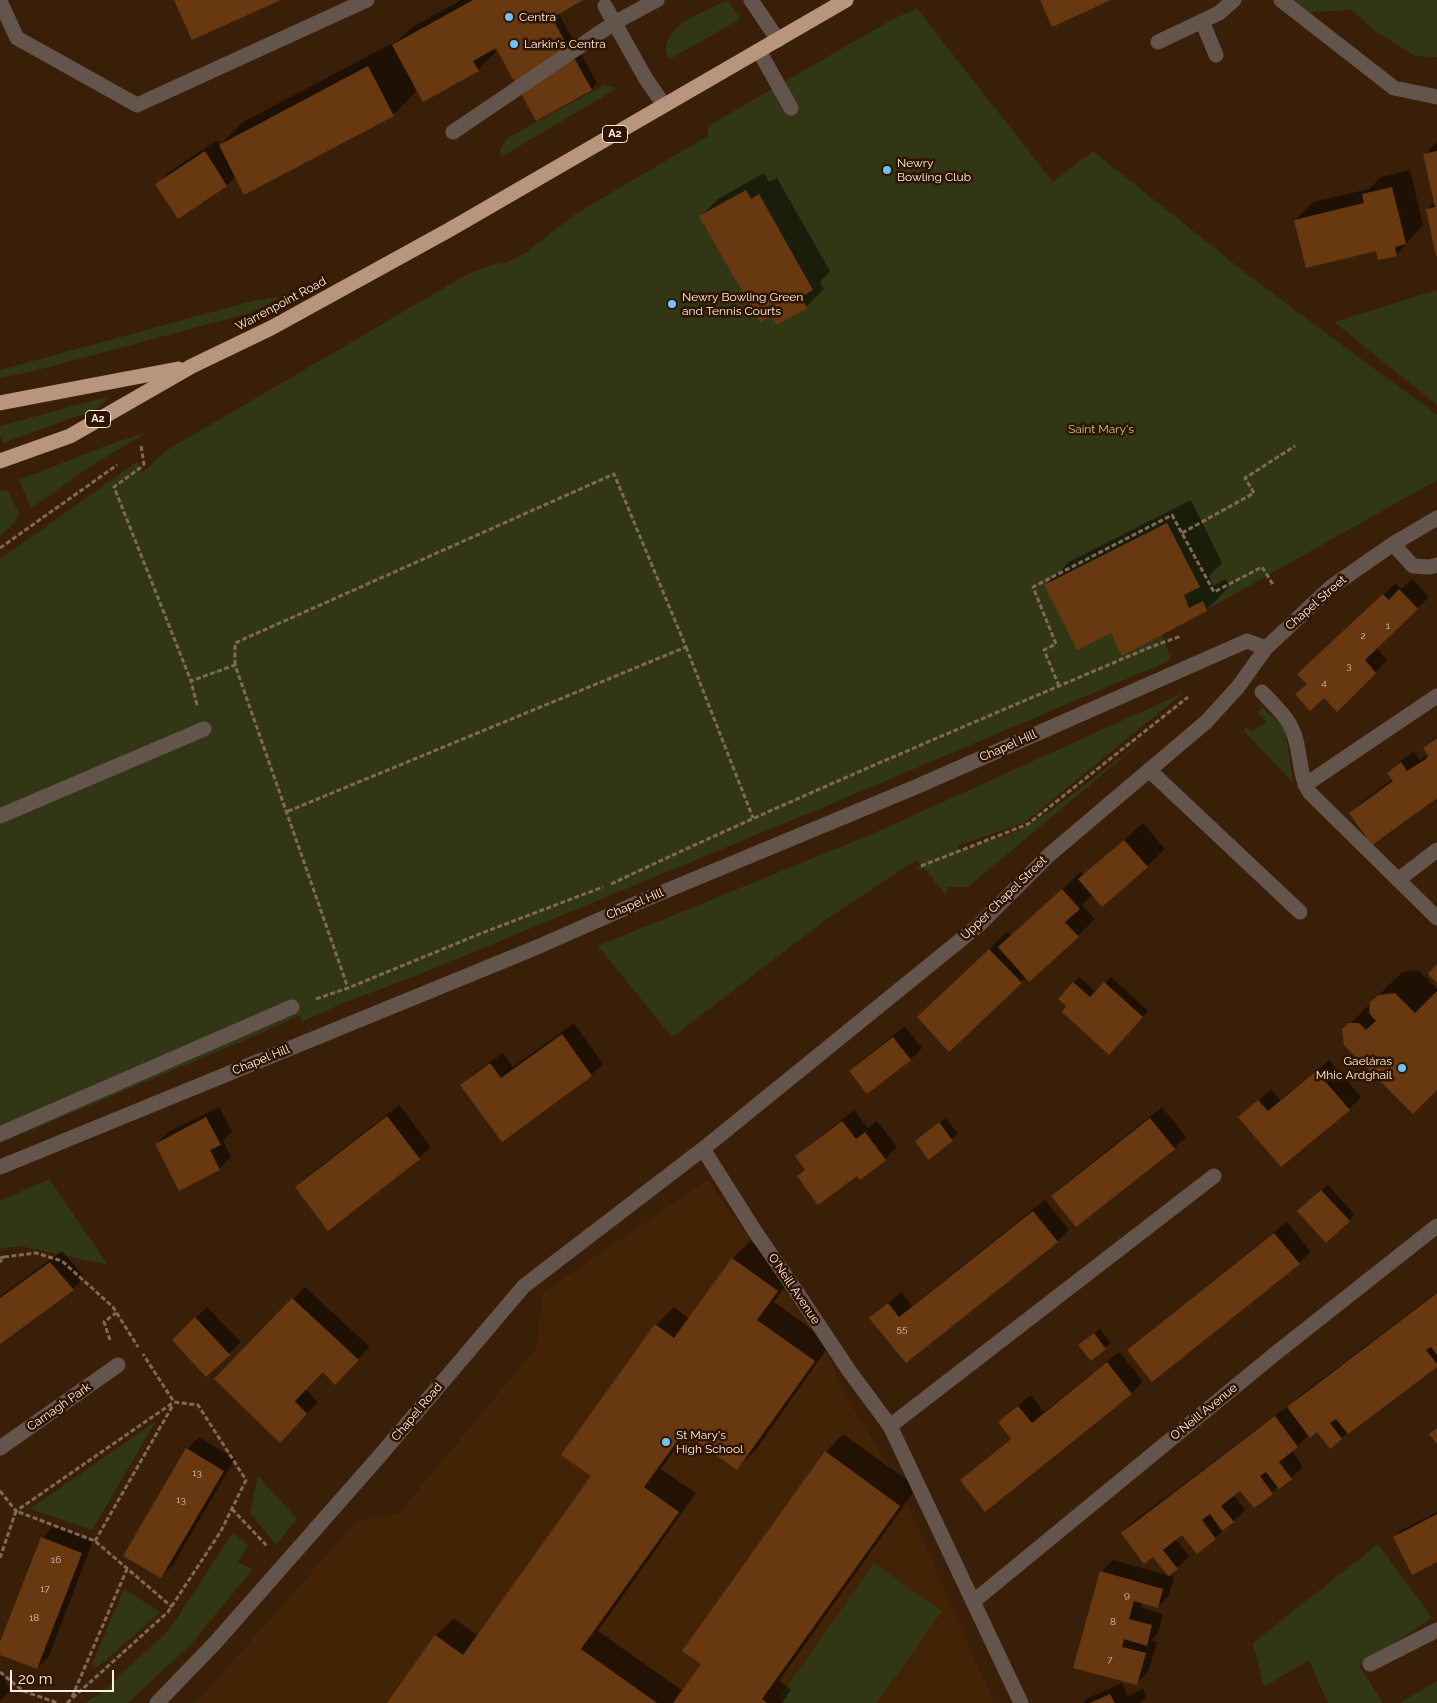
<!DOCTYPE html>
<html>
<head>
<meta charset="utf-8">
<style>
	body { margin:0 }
	#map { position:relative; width:1437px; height:1703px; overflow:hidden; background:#3a1f08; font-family:Raleway,sans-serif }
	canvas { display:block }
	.scale { position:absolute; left:10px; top:1670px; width:104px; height:22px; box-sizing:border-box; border:2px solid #fdeee4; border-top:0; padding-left:6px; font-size:15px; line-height:18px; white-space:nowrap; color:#fdeee4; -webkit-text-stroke:4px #2f1501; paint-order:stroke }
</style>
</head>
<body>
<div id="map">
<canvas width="1437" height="1703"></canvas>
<div class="scale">20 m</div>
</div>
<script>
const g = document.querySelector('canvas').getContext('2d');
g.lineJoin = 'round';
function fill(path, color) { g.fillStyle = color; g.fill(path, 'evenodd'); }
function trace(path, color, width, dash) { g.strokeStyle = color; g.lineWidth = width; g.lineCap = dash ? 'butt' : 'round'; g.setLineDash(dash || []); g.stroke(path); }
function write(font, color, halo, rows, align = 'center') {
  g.font = font + ' Raleway,sans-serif'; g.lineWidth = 5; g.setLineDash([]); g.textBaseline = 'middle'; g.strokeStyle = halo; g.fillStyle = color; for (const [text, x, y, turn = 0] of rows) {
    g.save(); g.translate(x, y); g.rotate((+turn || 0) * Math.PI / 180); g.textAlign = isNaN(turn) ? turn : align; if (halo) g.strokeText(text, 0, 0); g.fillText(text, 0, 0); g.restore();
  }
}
fill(new Path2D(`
	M708,1180l111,158 33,69 43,69 99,227h-798l160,-181 43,-9 138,-166 5,-54z`), '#432306');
fill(new Path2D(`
	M1291,0h146v57l-22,-1 -41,-26 -23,-20 -53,3z
	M724,2h5l11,17 -70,40c-11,-12 3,-30 14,-37 12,-8 27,-14 40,-20z
	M917,9l136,173 40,-31 159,127 185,137v65l-275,155 9,25 -333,141 -420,174 -75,28 -41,19 -2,-7 -43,20 -257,108v-584l138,-98 3,11 3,-1 20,-19 302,-177 28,-11 12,-1 19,-10 52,-40 131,-77v-10l185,-107z
	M604,85l9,2 3,2 -115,68 -1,-9 9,-11z
	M1437,290v115l-103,-83z
	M282,297l-32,16 -220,59 -30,6v-8l256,-70z
	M110,396l-13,13 -94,34 -3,-7v-10z
	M147,432l-56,34 -60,42 -12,-28 89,-35z
	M7,490l12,23 -5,11 -14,11v-44z
	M1183,693l-159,130 -65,22 -1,7 60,-21 34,-21 101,-78 -185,155h-20l-2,8 -22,-27 -13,2 10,-4 -4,-6 -4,2 -86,57 -155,118 -74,-91 272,-111z
	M1263,708l22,21 8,54 -49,-52 1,-4 8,5 13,-10 -8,-10z
	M49,1179l59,86 -88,-19 -20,3v-48z
	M156,1421l-64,109 -62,-21z
	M258,1476l39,43 -21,26 -26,-32z
	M233,1532l15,14 -10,16 15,7 -62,75 -63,59h-43l16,-10 69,-64z
	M1378,1544l54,74 -73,48 24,37h-55l-19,-43 -45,27 -11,-44z
	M874,1563l68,48 -65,92h-92l-6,-5z
	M124,1589l36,23 -62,55 -6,-3z
	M1437,1681v22h-37z`), '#313714');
fill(new Path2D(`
	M461,0h119l-22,13 39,70 -6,6 -90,-44 -8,3 3,4 -18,18 -63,14 -2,1 3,7 -23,23 -157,61 -9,9 -49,32 -21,-33 12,-12 48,-32 3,5 23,-23 148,-78 1,2 19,-18z
	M1437,142v112l-10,-44 8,-8 -10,-47z
	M1410,170l13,55 -27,30 -19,-5 -82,-30 18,-18 56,-13 12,-12z
	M764,173l5,9 8,-4 53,93 -10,11 4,7 -18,18 -34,7 -72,-97 18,-18z
	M1191,500l31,63 -13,13 4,10 13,-7 3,8 -23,23 -95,21 -65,-46 23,-23z
	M1412,579l17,18 -53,51 11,12 -50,51 -13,-15 -16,-12 3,-22 85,-79 5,6z
	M1437,736v61l-86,16 12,-12 30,-22 -5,-6 12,-12 14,-9 6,8 8,-6 -4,-6z
	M1143,823l22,26 -18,17 -54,28 -11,11 13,14 -17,17 -52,41 -77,73 -13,-51 71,-67 4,4 70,-64 3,3z
	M1418,970l19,19v99l-93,-58 51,-51 8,-7z
	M1079,977l17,15 15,-15 37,34 -33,36 -55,-49z
	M574,1023l29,41 -12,11 -129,10 12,-12 29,-20 10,14z
	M905,1026l17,22 -12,12 -59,11 11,-11z
	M1329,1060l32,37 -12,12 -68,56 -41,-48 31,-28 9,11z
	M399,1105l32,42 -12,11 -123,29 12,-11z
	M219,1107l13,25 -9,9 8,16 -12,12 -63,-25 12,-12z
	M1162,1107l24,30 -12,11 -121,48 12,-12z
	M854,1110l14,18 9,-7 20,26 -12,12 -28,15 -59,2 8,-7 -9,-13 12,-11z
	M946,1118l12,16 -29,24 -7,-22z
	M1328,1185l27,30 -29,26 -21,-35z
	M1045,1200l24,30 -12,11 -151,120 -35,-43 30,-26 11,14z
	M1287,1222l24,30 -12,11 -170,87 12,-11z
	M750,1241l45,32 -21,29 57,41 -76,108 -18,17 -50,-36 -26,37 35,24 -98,138 85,60 20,-27 123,-212 17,-18 74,53 -138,194 12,9 -9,13h-394l48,-67 18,-18 24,18 115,-160 63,-151 18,-18 15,12 44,-61z
	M62,1251l22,26 -11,12 -73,53v-46z
	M305,1287l65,60 -35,36 -12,-12 -18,18 13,13 -26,27 -76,-50z
	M1437,1292v74l-89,66 -7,6 -23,-7 -8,3 -18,17 11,16 -12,11 -13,8 -6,7 -31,-4 -7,6 11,15 -30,28 -32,-5 -7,6 13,17 -12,12 -23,-13 -32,-22 12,-12 154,-115 1,1 12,-12z
	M207,1307l34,35 -35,33 -21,-47z
	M1100,1329l11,14 -20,16 -6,-19z
	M1119,1352l24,29 -11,12 -147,117 -23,-30 11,-11 39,-31 -13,-16 32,-27 13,17z
	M199,1437l36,22 -62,106 -12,12 26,-128z
	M1437,1512v48l-43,-23 6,-6z
	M54,1526l39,15 -44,115 -12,12 -37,-15v-8l42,-107z
	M1113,1560l61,17 -5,18 -11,12 -16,-5 -2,5 23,7 -5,19 -7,7 6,2 -9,30 -12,12 -61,-17 26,-95z
	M0,1668l10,23 -10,10z
	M1122,1683l6,13 15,-7 3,8 -6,6h-57l3,-4z`), '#0007');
fill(new Path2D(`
	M174,0h107l-89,40z
	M473,0h110l-31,18 40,72 -56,31 -40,-73 -23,13 6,10 -56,31 -31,-57z
	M1040,0h71l-59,27z
	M368,66l26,50 -150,79 -25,-50z
	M205,151l22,35 -49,33 -23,-35z
	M1437,151v105h-1l-10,-47 9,-2 -12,-53z
	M1392,187l14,57 -11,3 2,9 -19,4 -2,-9 -70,17 -12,-48 70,-17 -2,-9z
	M746,190l5,9 8,-5 54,96 -12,7 6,11 -30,17 -5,-9 -12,6 -61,-106z
	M1167,523l33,64 -16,8 5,13 14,-7 4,10 -85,45 -11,-23 -34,17 -33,-65z
	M1399,589l19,20 -53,51 11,13 -39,39 -13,-14 -14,13 -15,-17 12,-10 -10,-10 86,-80 6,6z
	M1437,738v60l-65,47 -23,-32 44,-32 -6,-8 14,-11 6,9 19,-12 2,-4 -5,-7z
	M1124,840l24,27 -46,40 -24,-28z
	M1062,889l18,20 -15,13 14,15 -50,45 -31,-35z
	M989,949l33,34 -73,69 -32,-35z
	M1437,964v19l-9,-9z
	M1073,982l17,15 14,-15 39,35 -34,38 -47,-43 4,-6 -8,-7z
	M1437,991v99l-24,24 -69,-69 -2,-16 7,-6h10l7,7 10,-9 -7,-8 1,-11 9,-7 16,-2 20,20z
	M562,1034l30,42 -90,66 -42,-57 30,-22 11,15z
	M893,1037l18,23 -44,34 -18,-23z
	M1316,1071l34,39 -69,57 -43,-50 20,-17 10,11z
	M387,1116l33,43 -92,72 -33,-44z
	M206,1117l15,28 -11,5 10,20 -41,21 -24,-47z
	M1150,1118l25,31 -99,78 -25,-31z
	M842,1121l14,18 9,-7 21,28 -26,20 -3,-4 -39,29 -21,-29 8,-6 -10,-14z
	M939,1122l14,19 -25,19 -13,-19z
	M1321,1190l29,31 -24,22 -29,-32z
	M1033,1211l25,31 -152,121 -37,-45 19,-15 11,14z
	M1274,1233l26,31 -148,118 -25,-32z
	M732,1258l46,33 -21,29 58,41 -78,109 -53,-38 -40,55 35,25 -98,137 76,54h-270l48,-68 28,20 128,-179 -30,-21 94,-131 19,14z
	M50,1262l24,28 -74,54v-46z
	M1437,1293v62l-6,-8 -5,3 11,14v3l-89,67 -12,-15 -6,4 12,16 -12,10 -13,-17 -7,6 -23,-31z
	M292,1298l67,62 -24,25 -12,-13 -28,29 12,13 -27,29 -66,-64z
	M195,1317l35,38 -24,22 -34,-37z
	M1094,1333l12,16 -15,12 -13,-16z
	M1107,1362l25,32 -147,118 -25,-32 51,-41 -13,-17 20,-16 14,17z
	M1275,1416l23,31 -19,15 13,17 -13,10 -13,-17 -6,4 13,18 -19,14 -14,-17 -19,15 13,16 -12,9 -12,-17 -8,6 14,19 -19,15 -15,-19 -19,15 15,19 -10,7 -15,-19 -9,7 -23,-31z
	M1437,1428v16l-8,-10z
	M186,1448l38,23 -63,107 -38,-22z
	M825,1451l75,55 -138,193 5,4h-94l28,-39 -19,-13z
	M1437,1514v48l-25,13 -19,-38z
	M41,1537l41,16 -45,116 -37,-14v-13z
	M1100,1571l63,18 -5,19 -24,-7 -5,18 23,6 -5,21 -23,-7 -2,8 24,6 -9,32 -64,-17z
	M1110,1694l5,9h-25z`), '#683910');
trace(new Path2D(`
	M141,446l3,18 -4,4 -26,19 77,194
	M1182,533l72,-40 -9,-15 50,-32
	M0,548l117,-83
	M686,647l67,171
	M235,665v-22l379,-169 72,173 -400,165
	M1059,686l-15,-36 12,-6 -23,-57 139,-72 42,77 48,-25 12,19
	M197,705l-6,-24 44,-16 113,323
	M921,866l107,-42 160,-127
	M611,884c177,-84 357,-159 537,-236l33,-12
	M316,999l32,-11 134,-55 121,-46
	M4,1257l32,-4 26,8 51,46 25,40
	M0,1258l4,-1 -4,5
	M110,1340l-6,-18 12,-9
	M0,1491l16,20 158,-109
	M232,1509l36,38
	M95,1541l78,-136
	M0,1558l16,-47 79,30 77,66
	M0,1672l23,19 35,12
	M72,1697l55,-128
	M67,1703l101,-91 53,-81 25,-51 -48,-75 -24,-3 -31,-48`), '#806957', 3, [5, 2.5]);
trace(new Path2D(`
	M751,0l27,40
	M1281,0l113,88 43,9
	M0,1l17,37 120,67 230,-105
	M605,6l41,73 18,26
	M1202,21l14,34
	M1158,42l61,-29 15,-13
	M759,51l32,57
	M453,132l161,-109 43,-23
	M1393,544l20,22 17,1 7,-2
	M1262,692c9,10 22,21 28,33 12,21 7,48 20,68l127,125
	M1149,770l151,142
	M1305,785l132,-89
	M0,816l204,-87
	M1398,880l39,-30
	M0,1134l292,-127
	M703,1149l53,84 34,49 60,90 40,54 131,277
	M0,1167l535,-219 109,-48 274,-114 329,-145 19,7
	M890,1426l324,-250
	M0,1448l118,-83
	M974,1601l302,-248 161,-127
	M1370,1664l67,-34
	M157,1703l58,-60 162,-184 147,-173 179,-137 276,-224 70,-70 157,-133 32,-35 28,-39 65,-61 62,-43 44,-26`), '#64554c', 15);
trace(new Path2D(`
	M0,403l178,-34
	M0,461l70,-25 122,-70 79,-38 178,-98 397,-230`), '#b8967d', 15);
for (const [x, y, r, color] of [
	[509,17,5,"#6fc2f4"],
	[514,44,5,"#6fc2f4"],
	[887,170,5,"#6fc2f4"],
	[672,304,5,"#6fc2f4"],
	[1402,1068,5,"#6fc2f4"],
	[666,1442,5,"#6fc2f4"]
]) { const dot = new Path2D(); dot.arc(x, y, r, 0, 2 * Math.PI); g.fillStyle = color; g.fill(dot); trace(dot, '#2f1501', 2); }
write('10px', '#d8c1af', null, [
	["1",1388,626],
	["2",1363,636],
	["3",1349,666],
	["4",1324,683],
	["55",902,1329],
	["13",197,1473],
	["13",181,1500],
	["16",56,1560],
	["17",45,1589],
	["9",1127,1595],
	["18",34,1618],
	["8",1113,1622],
	["7",1110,1660]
]);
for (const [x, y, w] of [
	[615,134,25],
	[98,419,25]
]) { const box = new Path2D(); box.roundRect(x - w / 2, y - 8.5, w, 17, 4); g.fillStyle = '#2f1501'; g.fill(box); trace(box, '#fdeee4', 1); }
write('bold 11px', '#fdeee4', null, [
	["A2",615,134],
	["A2",98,419]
]);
write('12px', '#fdeee4', '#2f1501', [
	["Centra",519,17],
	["Larkin's Centra",524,44],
	["Newry",897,163],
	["Bowling Club",897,177],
	["Newry Bowling Green",682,297],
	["and Tennis Courts",682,311],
	["Gaeláras",1392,1061,"right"],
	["Mhic Ardghail",1392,1075,"right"],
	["St Mary's",676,1435],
	["High School",676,1449]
], 'left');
write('12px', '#fdeee4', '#2f1501', [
	["Warrenpoint Road",281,304,-28],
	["Chapel Street",1316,603,-41],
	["Chapel Hill",1008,746,-24],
	["Upper Chapel Street",1004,898,-44],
	["Chapel Hill",635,904,-23],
	["Chapel Hill",261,1060,-22],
	["O'Neill Avenue",794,1289,56],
	["Carnagh Park",59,1407,-35],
	["Chapel Road",417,1412,-50],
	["O'Neill Avenue",1204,1412,-39]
]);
write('12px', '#baca72', '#2f1501', [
	["Saint Mary's",1101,429]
]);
</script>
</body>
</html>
